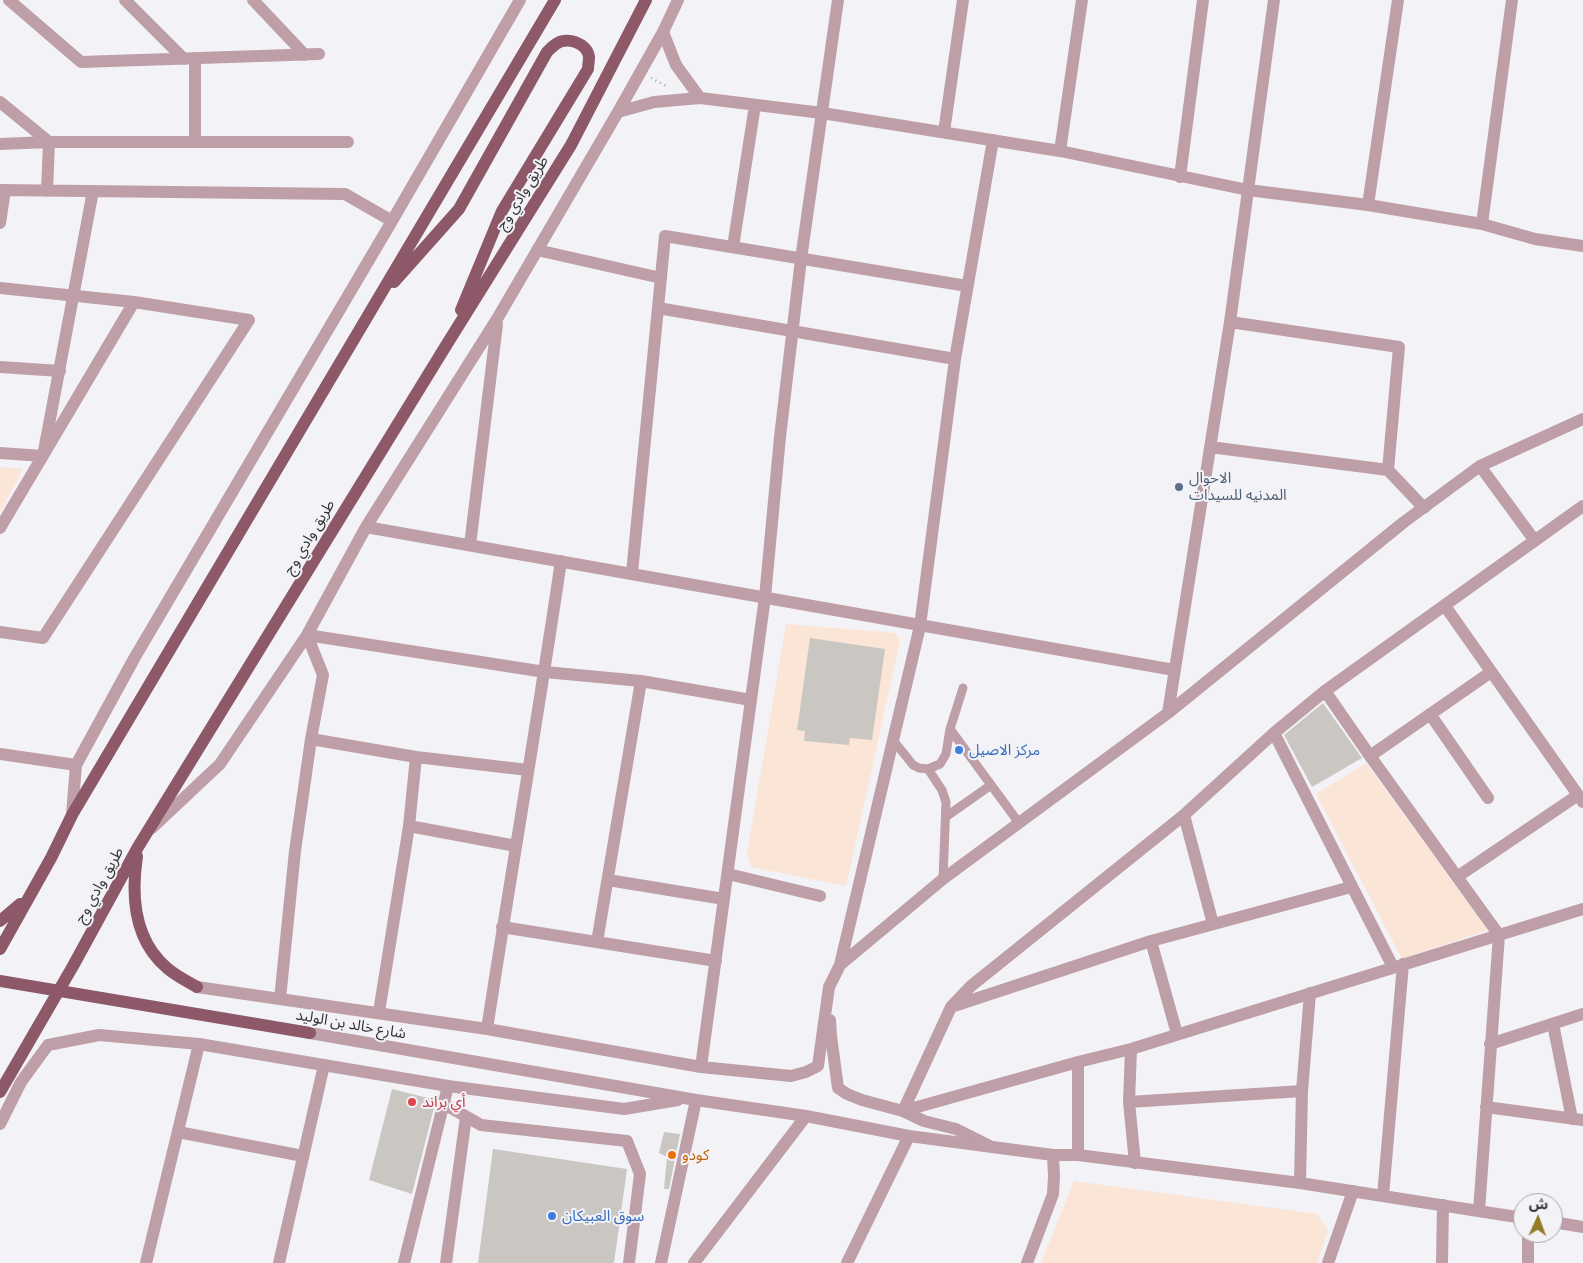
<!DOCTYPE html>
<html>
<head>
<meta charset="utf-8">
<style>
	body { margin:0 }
	#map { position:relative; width:1583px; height:1263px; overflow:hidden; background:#f3f2f7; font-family:Ubuntu,"Noto Sans Arabic",sans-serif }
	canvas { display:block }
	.north { position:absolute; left:1513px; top:1193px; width:50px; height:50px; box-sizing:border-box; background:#f3f2f7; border:1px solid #a6a5a9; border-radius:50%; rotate:2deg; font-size:14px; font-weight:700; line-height:20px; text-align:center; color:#323234 }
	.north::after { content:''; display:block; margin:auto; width:18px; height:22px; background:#927d24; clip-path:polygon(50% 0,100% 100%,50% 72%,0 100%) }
</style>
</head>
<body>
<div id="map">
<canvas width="1583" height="1263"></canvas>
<div class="north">ش</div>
</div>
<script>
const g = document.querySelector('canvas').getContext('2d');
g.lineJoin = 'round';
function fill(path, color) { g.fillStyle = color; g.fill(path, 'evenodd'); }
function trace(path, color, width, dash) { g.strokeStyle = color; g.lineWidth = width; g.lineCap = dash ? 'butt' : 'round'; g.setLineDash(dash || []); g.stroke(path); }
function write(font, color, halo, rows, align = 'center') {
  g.font = font + ' Ubuntu,"Noto Sans Arabic",sans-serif'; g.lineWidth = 4; g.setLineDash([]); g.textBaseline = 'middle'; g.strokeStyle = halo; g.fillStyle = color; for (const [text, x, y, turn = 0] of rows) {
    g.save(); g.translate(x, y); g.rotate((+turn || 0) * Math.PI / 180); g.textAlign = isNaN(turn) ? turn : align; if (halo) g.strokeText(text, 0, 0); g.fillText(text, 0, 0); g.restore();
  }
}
fill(new Path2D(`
	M0,467l23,2 -23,43z
	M786,624l109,9 5,8 -54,245 -95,-19 -4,-13z
	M1366,763l122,167 -86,29 -86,-165z
	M1074,1181l243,33 11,16 -11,33h-276z`), '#fae5d6');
fill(new Path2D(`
	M810,638l75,11 -13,91 -22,-2 -1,7 -45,-4 1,-10 -8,-1z
	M1323,703l39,55 -50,29 -28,-52z
	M392,1089l44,11 -24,94 -43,-14z
	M664,1132l16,2 -11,55h-5l3,-32 -8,-4z
	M493,1149l134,20 -13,94h-136z`), '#cac7c3');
trace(new Path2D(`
	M651,78l17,9`), '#a5a5a9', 2.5, [1, 4]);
trace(new Path2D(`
	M950,729l69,94
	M893,740l20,25 6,3 9,1 12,-5 6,-10 4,-25 13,-41
	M928,769l14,21 4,12 -3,77
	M947,816l44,-31`), '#be9fa7', 9);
trace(new Path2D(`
	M9,0l72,62 238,-8
	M125,0l59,59
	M253,0l52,55
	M663,32l13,33 24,33
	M0,102l49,40 -2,49
	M618,112l36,-10 46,-4 122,15 238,38 188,39 120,15 114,19 53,15 48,7
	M944,132l19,-132
	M195,142v-84
	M0,144l49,-2h299
	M1060,151l22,-151
	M1180,177l23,-177
	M0,190l345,4 47,27
	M1368,205l30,-205
	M0,223l5,-33
	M1482,224l30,-224
	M733,247l22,-142
	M537,250l124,28
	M0,288l134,14 115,18 -206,318 -43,-6
	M658,308l297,51
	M1230,322l169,25 -11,123
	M0,367l60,4
	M1210,447l178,23 36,38
	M0,453l43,3 50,-265
	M1480,466l55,75
	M366,527l808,143
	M0,528l134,-226
	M470,545l27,-221
	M632,573l33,-337 302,50
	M1445,606l138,196
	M1325,691l45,65 129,179 -20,276
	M1168,713l62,-391 44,-322
	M1430,714l58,84
	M1274,733l119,234
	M311,739l105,18 112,13
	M0,754l76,11
	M1370,756l121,-84
	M72,815l4,-50 59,-108 257,-436 128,-221
	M1184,815l29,109
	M409,826l107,20
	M152,828l68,-64 87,-129 59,-108 131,-208 121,-207 45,-80 15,-32
	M728,874l92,22
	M1457,877l121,-82
	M608,880l116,19
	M502,927l214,34
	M1151,941l26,93
	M597,942l44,-261
	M840,965l103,-86 225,-166 236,-191 76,-56 103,-47
	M197,987l290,42 214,38 90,9 15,-4 12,-6 11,-79 11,-22 80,-339 35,-267 38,-219
	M280,999l15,-148 16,-112 12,-64 -16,-40 238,37 96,9 110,19
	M954,1006l197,-65 200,-54
	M379,1012l30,-186 7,-69
	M830,1020l1,16 7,52 9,6 15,6 41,11 21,10 32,8 34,17
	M1553,1024l19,95
	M487,1029c24,-156 51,-312 74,-468
	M1490,1044l93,-30
	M1131,1049l-2,53 6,61
	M701,1067l64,-470 15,-160 21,-178 37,-259
	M1129,1102l173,-11
	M444,1104l37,21 146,16 13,33 -11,89
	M1486,1107l97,13
	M903,1111l48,-104 20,-21 213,-171 90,-82 51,-42 258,-185
	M903,1111l175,-49 53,-13 452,-140
	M178,1132l125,24
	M1078,1155v-93
	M1300,1183l2,-92 8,-98
	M1383,1196l20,-232
	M1528,1233v30
	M146,1263l53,-219
	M279,1263l45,-198
	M404,1263l44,-177
	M446,1263l20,-146
	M661,1263l35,-163
	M694,1263l112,-147
	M847,1263l62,-127
	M1027,1263l26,-69 1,-18 -1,-21
	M1328,1263l25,-72
	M1442,1263l1,-58`), '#be9fa7', 12);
trace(new Path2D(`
	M310,1033l386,67 110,16 103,20 144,19h25l222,28 223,35
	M0,1124l21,-42 27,-37 51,-10 100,9 249,42 176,23 54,-9
	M1553,1222l30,5`), '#be9fa7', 12);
trace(new Path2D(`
	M394,282l65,-73 88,-157c2,-2 6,-6 9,-8 11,-8 31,-1 33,13 0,4 -1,9 -1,12l-86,142 -41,99
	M137,856c-6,40 -3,84 30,112 9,8 20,13 30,19
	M0,921l20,-17
	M0,949l51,-91 21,-43 483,-815
	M0,981l310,52
	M0,1092l73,-126 65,-119 309,-503 124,-199 75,-145`), '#8d5968', 12);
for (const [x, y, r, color] of [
	[1179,487,5,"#5c6f8a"],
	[959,750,5,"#3f7fe0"],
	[412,1102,5,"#e0444e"],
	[672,1155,5,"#e8710a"],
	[552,1216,5,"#3f7fe0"]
]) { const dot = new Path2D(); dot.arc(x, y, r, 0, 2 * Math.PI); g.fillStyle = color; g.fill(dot); trace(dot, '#f3f2f7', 2); }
write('15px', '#323234', '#f3f2f7', [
	["طريق وادي وج",522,193,-58],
	["طريق وادي وج",309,537,-59],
	["طريق وادي وج",99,885,-61],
	["شارع خالد بن الوليد",351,1024,10]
]);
write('15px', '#4e5e75', '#f3f2f7', [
	["الاحوال",1189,478],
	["المدنيه للسيدات",1189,495]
], 'left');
write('15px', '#366cbe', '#f3f2f7', [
	["مركز الاصيل",969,750],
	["سوق العبيكان",562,1216]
], 'left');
write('15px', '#be3a42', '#f3f2f7', [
	["أي براند",422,1102]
], 'left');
write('15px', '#c56008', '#f3f2f7', [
	["كودو",682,1155]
], 'left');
</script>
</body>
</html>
